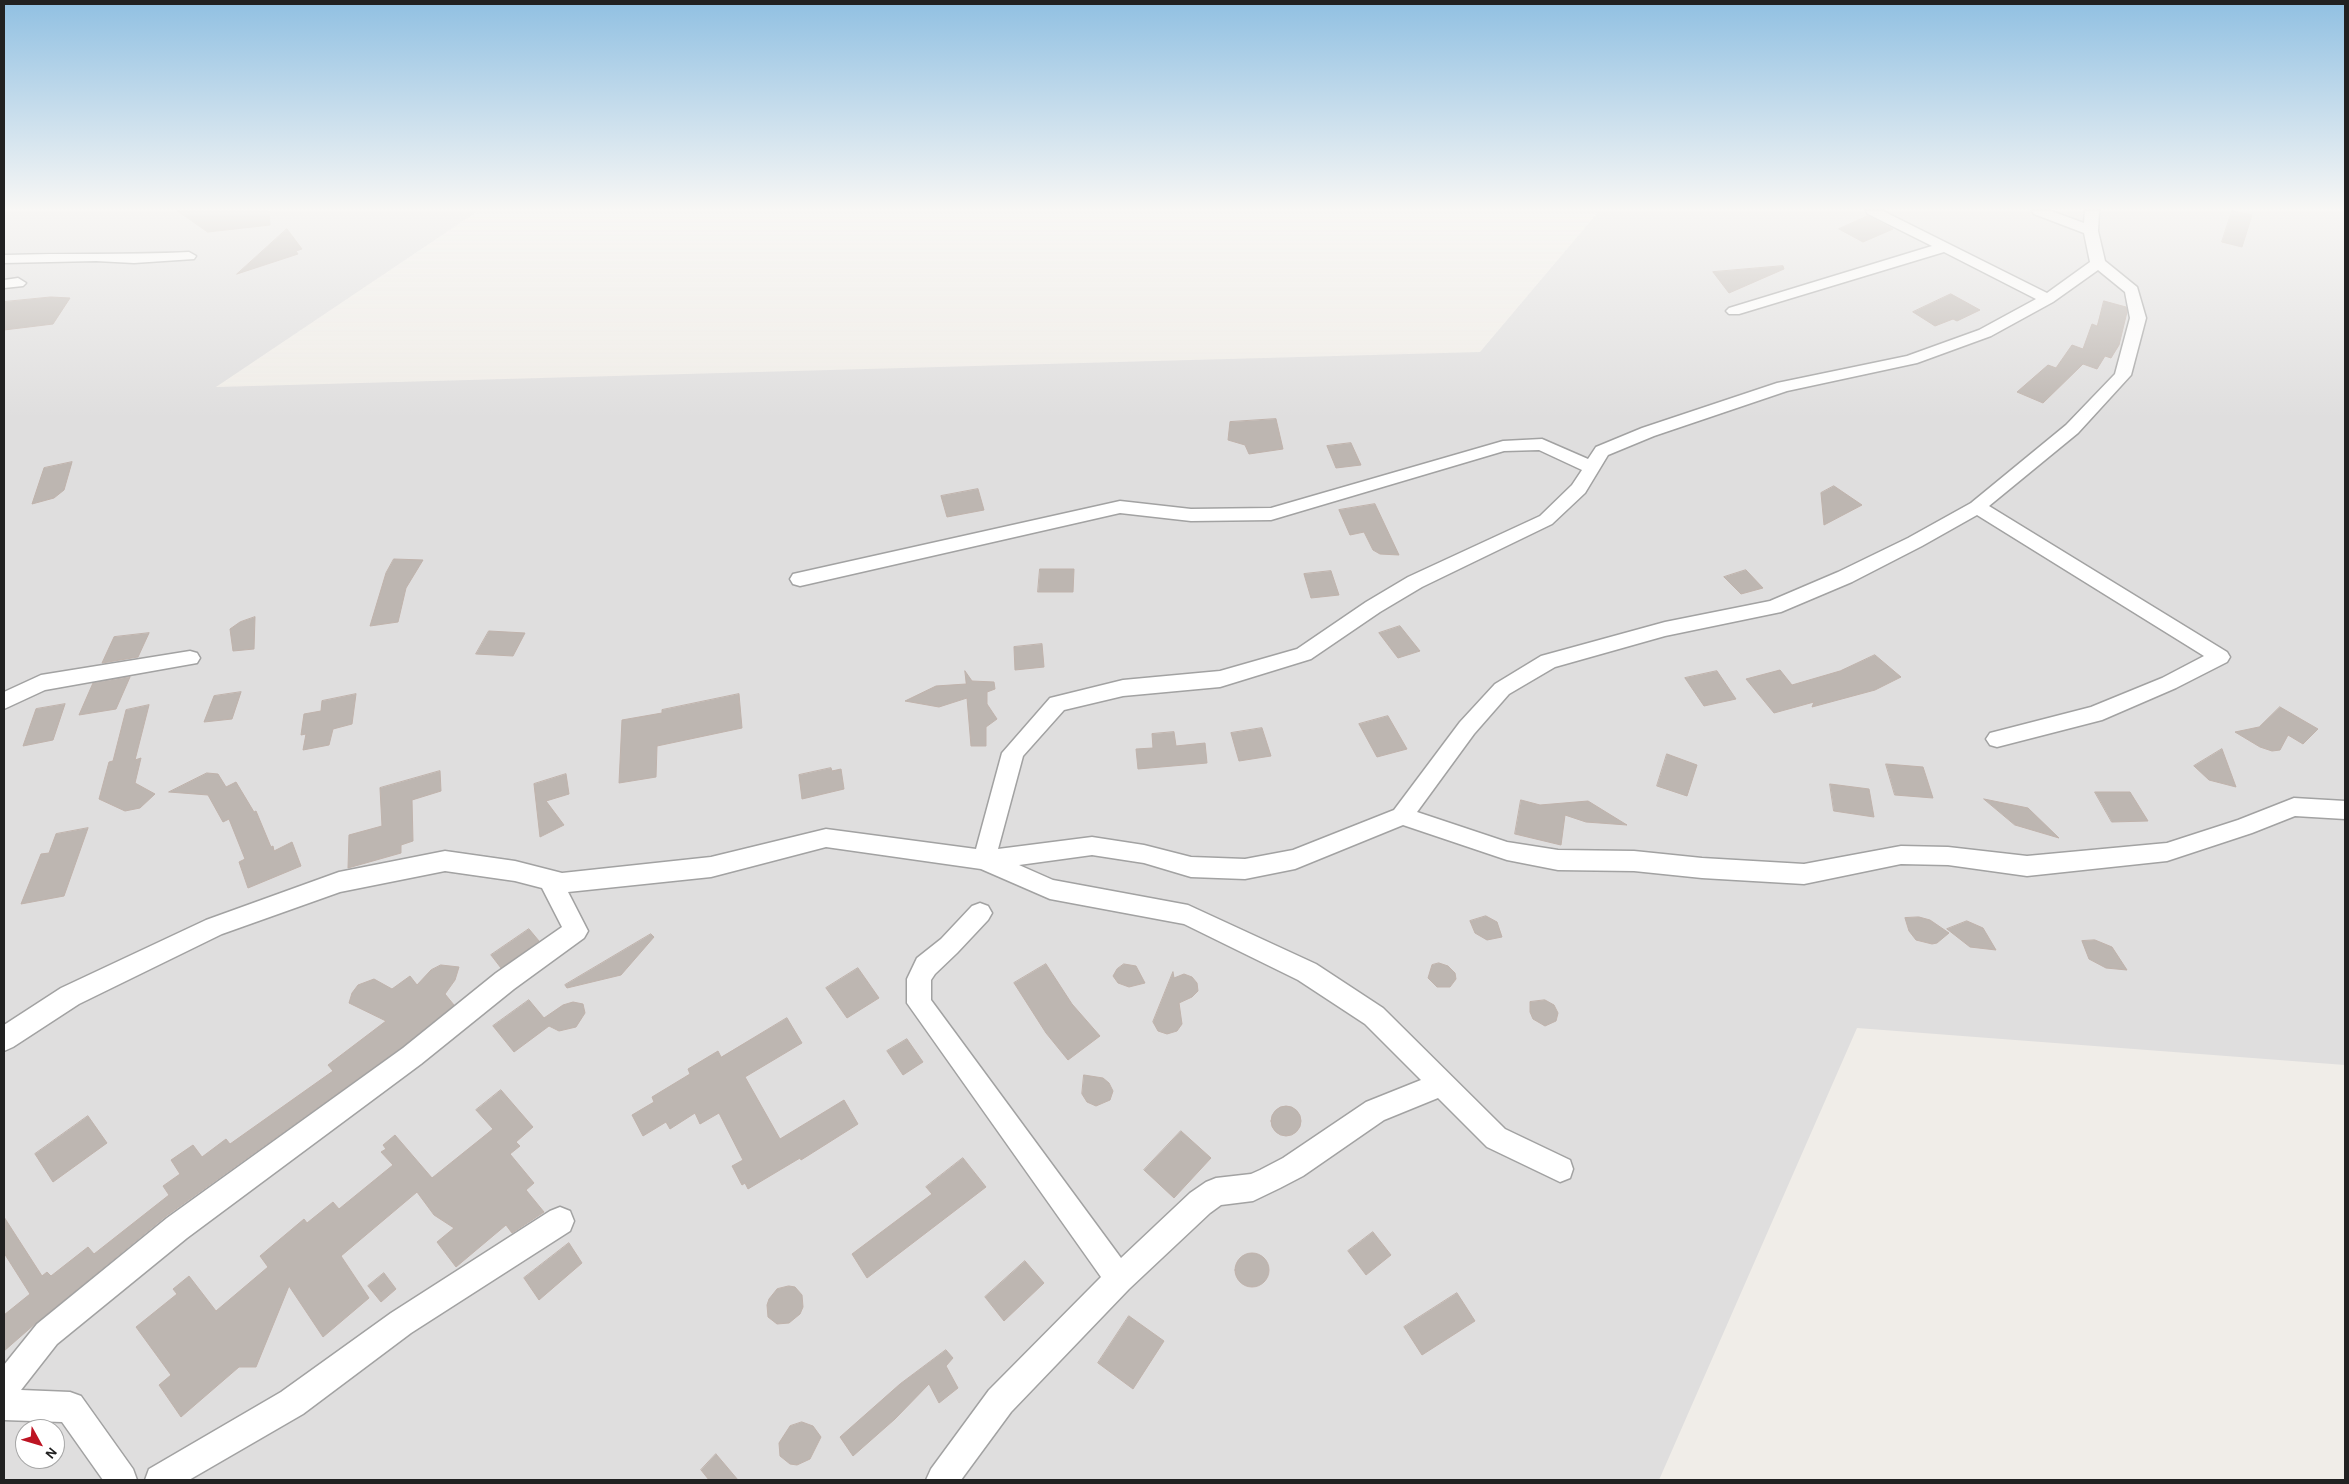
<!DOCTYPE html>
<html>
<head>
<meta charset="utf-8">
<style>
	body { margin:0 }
	#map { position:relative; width:2349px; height:1484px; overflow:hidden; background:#f0ede8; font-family:"Alegreya Sans",sans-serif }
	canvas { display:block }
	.frame { position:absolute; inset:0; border:5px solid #212121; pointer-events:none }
	.north { position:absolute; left:15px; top:1419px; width:50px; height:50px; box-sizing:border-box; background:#fff; border:1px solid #a6a6a6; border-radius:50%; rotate:129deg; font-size:14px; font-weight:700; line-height:20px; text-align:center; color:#212121 }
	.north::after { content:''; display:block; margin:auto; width:18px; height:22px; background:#bd1423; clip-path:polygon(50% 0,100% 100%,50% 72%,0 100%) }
</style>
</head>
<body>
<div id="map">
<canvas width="2349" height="1484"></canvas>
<div class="frame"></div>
<div class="north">N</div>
</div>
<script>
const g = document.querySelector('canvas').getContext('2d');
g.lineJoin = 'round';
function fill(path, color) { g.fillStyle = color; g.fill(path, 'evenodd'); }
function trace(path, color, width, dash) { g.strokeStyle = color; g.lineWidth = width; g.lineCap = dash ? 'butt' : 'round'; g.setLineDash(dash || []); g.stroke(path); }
fill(new Path2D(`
	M4,211h474l-262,176 1264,-35 119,-141h746v854l-488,-37 -198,452h-1655zM25,1429h30v30h-30z`), '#dfdede');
const building = new Path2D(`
	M178,211h91l1,14 -62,7z
	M2232,211l20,4 -10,32 -20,-5z
	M1868,216l25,13 -30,13 -24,-13z
	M287,229l15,20 -6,2 2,3 -61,20z
	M1783,266l1,3 -55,24 -16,-21z
	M1951,294l29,16 -23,11 -4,-2 -18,7 -22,-14z
	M51,297l19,1 -17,26 -49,6v-28z
	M2104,301l22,6 1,5 -8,33 -8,13 -6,-2 -8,13 -14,-5 -40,39 -26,-11 31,-27 8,3 16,-23 11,4 9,-25 5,2z
	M1276,419l7,30 -34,5 -4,-9 -17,-5 2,-18z
	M1351,443l10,22 -25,3 -9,-22z
	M72,462l-8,28 -10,8 -22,6 12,-36z
	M1834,486l28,19 -38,20 -3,-32z
	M978,489l6,21 -37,7 -6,-21z
	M1375,504l24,51 -19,-1 -7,-4 -9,-18 -14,3 -11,-25z
	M394,559l29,1 -17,28 -8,34 -28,4 16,-53z
	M1040,569h34l-1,23h-35z
	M1746,570l17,18 -22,6 -17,-17z
	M1331,571l8,24 -28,3 -7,-24z
	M255,617l-1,32 -21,2 -3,-22 10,-7z
	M1400,626l20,25 -22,7 -19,-25z
	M489,631l36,2 -12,23 -37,-2z
	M149,633l-11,24 -36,6 12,-26z
	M1042,644l2,23 -29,3 -1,-23z
	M1875,655l26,22 -26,13 -63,17 2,-5 -40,11 -28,-34 34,-9 12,15 48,-14z
	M965,671l7,10 22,1 1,7 -8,3v12l10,15 -11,8v19h-15l-4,-48 -28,9 -34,-6 31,-15 30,-2z
	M1717,671l19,28 -32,7 -19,-28z
	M130,677l-14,32 -37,6 14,-32z
	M241,692l-9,27 -28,3 10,-26z
	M356,694l-4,30 -19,5 -4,16 -26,5 3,-16 -5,1 3,-21 17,-3 1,-10z
	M739,694l3,34 -85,18 -1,31 -37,6 3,-63 40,-7v-3z
	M65,704l-12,36 -30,6 13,-37z
	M149,705l-14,55 6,-2 -6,25 20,11 -15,14 -15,3 -26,-12 10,-37 4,-1 13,-51z
	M2280,707l38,22 -15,15 -15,-9 -8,15 -8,1 -12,-4 -25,-15 24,-5z
	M1388,716l19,33 -30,8 -18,-33z
	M1262,728l9,28 -32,5 -8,-28z
	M1174,732l2,14 29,-3 2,20 -69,6 -2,-20 17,-1 -1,-14z
	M2222,749l14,38 -27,-7 -15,-14z
	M1667,754l30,11 -10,31 -30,-10z
	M1886,764l37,3 10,31 -38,-3z
	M831,768l1,3 9,-2 3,20 -42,10 -3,-24z
	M440,771l1,20 -29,9 1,41 -12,4v8l-53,15 1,-33 33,-9 -2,-38z
	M207,773l11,1 8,13 10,-5 18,30 2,-1 15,36 2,-1 1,5 18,-9 9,24 -53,22 -9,-26 6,-3 -16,-40 -6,3 -15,-27 -39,-3z
	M566,774l3,20 -23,7 18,24 -24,12 -6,-53z
	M1830,784l39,5 5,28 -40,-6z
	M2095,792h35l18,29 -36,1z
	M1984,799l44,9 31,30 -44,-13z
	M1521,800l19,5 48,-4 39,24 -41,-3 -21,-7 -4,30 -46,-11z
	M88,828l-24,68 -43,8 20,-50 8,-1 7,-19z
	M1486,916l11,6 5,15 -15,3 -12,-7 -5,-12z
	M1919,917l11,3 19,13 -12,10 -5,1 -16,-4 -7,-9 -4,-13z
	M1967,921l16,7 13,22 -26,-3 -23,-18z
	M529,929l10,12 -38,27 -10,-13z
	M651,934l3,3 -33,38 -54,13 -2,-3z
	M2095,940l17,7 15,23 -21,-2 -17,-9 -7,-18z
	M1439,963l9,3 7,7 1,6 -6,8h-13l-9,-9 4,-13z
	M1046,964l26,40 28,32 -32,24 -22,-27 -32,-50z
	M1124,964l12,2 9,17 -16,4 -11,-4 -5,-7 4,-7z
	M441,965l18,2 -4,13 -10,14 9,11 -52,42 -236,169 -130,107 -32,28v-36l26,-21 -26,-41v-36l38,59 5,-4 4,4 37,-29 6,7 75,-59 -6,-9 17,-12 -9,-14 22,-15 9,12 24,-18 4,5 103,-73 -5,-6 58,-44 -37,-18 3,-10 6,-8 16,-6 18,10 18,-13 7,9 14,-15z
	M858,968l21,30 -32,20 -21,-30z
	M1173,972l1,6 10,-4 8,3 5,6 1,8 -6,6 -13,6 3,21 -5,7 -10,3 -9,-3 -5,-9z
	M529,1000l15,18 19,-13 10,-3 10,2 2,9 -9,14 -17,4 -10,-5 -35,26 -21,-26z
	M1545,1000l9,5 4,8 -2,8 -11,5 -12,-7 -3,-7v-10z
	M787,1018l15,25 -57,34 35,62 64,-39 14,24 -57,36 -1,-2 -52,31 -3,-6 -3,2 -10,-19 11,-6 -24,-47 -19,11 -5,-11 -25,16 -4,-7 -23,14 -11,-21 22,-13 -2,-5 38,-23 -2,-5 30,-18 3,6z
	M907,1039l16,23 -20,13 -16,-24z
	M1084,1075l19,3 6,5 4,8 -3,9 -14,6 -9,-4 -5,-8z
	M501,1090l32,37 -17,15 4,4 -10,8 24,29 -8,7 18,22 -32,21 -6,-8 -50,42 -19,-25 17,-14 -20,-13 -17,-23 -76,64 28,42 -46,39 -34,-51 -33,81h-17l-58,50 -22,-32 12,-10 -35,-48 41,-33 -4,-5 16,-13 27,35 52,-44 -8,-11 44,-37 3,4 26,-21 6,7 54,-44 -12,-13 5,-3 -3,-4 12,-10 37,43 61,-49 -17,-19z
	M1271 1121a15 15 0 1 1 30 0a15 15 0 1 1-30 0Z
	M88,1116l19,27 -54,39 -18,-28z
	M1181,1131l30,27 -37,40 -30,-28z
	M963,1158l23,29 -119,91 -15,-24 80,-60 -6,-7z
	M1373,1232l18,23 -25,20 -18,-24z
	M569,1243l13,20 -43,37 -15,-22z
	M1235 1270a17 17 0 1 1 34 0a17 17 0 1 1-34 0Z
	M1025,1261l19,22 -40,38 -19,-24z
	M384,1273l12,16 -15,13 -13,-16z
	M789,1286l6,1 7,8 1,12 -3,7 -11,9 -12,1 -9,-7 -1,-12 2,-6 8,-10z
	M1457,1293l18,28 -53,34 -18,-28z
	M1129,1316l35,25 -31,48 -35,-26z
	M946,1350l7,8 -7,8 12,22 -19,15 -10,-19 -34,35 -42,37 -13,-19 60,-53z
	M802,1422l11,4 8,11 -11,22 -13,6 -7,-1 -10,-8 -1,-13 11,-17z
	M716,1454l22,26h-29l-8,-10z`);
fill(building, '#bdb6b1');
trace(building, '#c0b3ac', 1);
const street = new Path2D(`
	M1866,211h17l164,82 43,-31 -6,-29 -50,-19 -2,-3h19l33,12 1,-12h14l-1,20 7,30 32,26 9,31 -15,57 -53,58 -89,73 238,146 3,5 -3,5 -51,26 -74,32 -105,27 -7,-2 -4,-6 4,-6 101,-26 71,-29 42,-22 -227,-141 -55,31 -70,36 -71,30 -116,24 -110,31 -46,27 -35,40 -57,78 90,30 51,8 76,1 68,7 102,6 97,-18 47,1 79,9 140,-13 71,-23 56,-22 51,3v18l-50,-3 -43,17 -85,28 -140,15 -79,-11 -47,-1 -97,20 -102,-6 -68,-7 -76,-1 -51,-10 -104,-35 -108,44 -50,10 -54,-2 -47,-14 -52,-8 -73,10 34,15 135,25 128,59 67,44 122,121 65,31 3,9 -3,9 -10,4 -73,-35 -49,-49 -54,22 -81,56 -23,12 -27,13 -32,4 -11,8 -81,76 -118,123 -50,68h-35l5,-11 58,-79 112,-113 -194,-274v-24l10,-21 24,-19 31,-33 8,-3 8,3 4,7 -4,7 -31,33 -22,21 -4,6v20l190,258 69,-65 16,-11 10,-4 35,-4 9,-4 23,-12 83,-56 55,-22 -56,-56 -67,-44 -114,-56 -134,-25 -69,-30 -155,-22 -115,30 -143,15 20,39 -4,7 -70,51 -93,75 -234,174 -130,106 -36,46 49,2 11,4 52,73 4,11h-34l-41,-58 -58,-2v-55l33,-41 130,-106 236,-170 93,-75 66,-46 -20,-39 -27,-7 -70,-10 -105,21 -118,42 -143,70 -66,43 -9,4v-26l57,-37 145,-68 133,-48 106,-21 70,10 47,12 149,-16 115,-28 150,20 26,-96 48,-55 73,-18 97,-9 77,-22 69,-47 42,-25 132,-61 32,-31 10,-15 -43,-20 -35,1 -233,69 -80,1 -71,-8 -320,73 -7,-2 -3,-5 3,-5 327,-73 71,8 80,-1 232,-67 39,-2 46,20 8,-12 46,-19 135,-45 130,-27 72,-26 57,-31 -92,-47 -205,62h-10l-3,-3 3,-3 203,-62 -64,-32zM2098,270l27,22 5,26 -15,56 -49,51 -95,78 -63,35 -70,34 -68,29 -105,21 -124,34 -46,28 -35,38 -66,88 -101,40 -48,9 -54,-2 -47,-12 -52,-8 -94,12 25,-93 41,-46 59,-14 97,-9 91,-28 69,-47 42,-25 130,-63 33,-31 23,-38 46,-19 133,-45 130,-28 74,-27 62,-34z
	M189,252l7,4 -2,3 -60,4 -38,-2 -92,2v-8c62,-2 123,0 185,-3z
	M18,278l8,5 -3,3 -19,2v-8z
	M190,651l7,2 3,5 -3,5 -152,27 -41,19v-17l37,-17z
	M560,1207l10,4 4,10 -4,10 -159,102 -108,81 -114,66h-44l4,-11 132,-77 110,-79 159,-102z`);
trace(street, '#a2a2a2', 3);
fill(street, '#fff');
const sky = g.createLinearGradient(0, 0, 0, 418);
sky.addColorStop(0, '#90c0e2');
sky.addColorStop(0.5, '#f8f7f5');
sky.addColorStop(1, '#f8f7f500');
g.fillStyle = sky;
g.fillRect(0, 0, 2349, 418);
</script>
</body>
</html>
